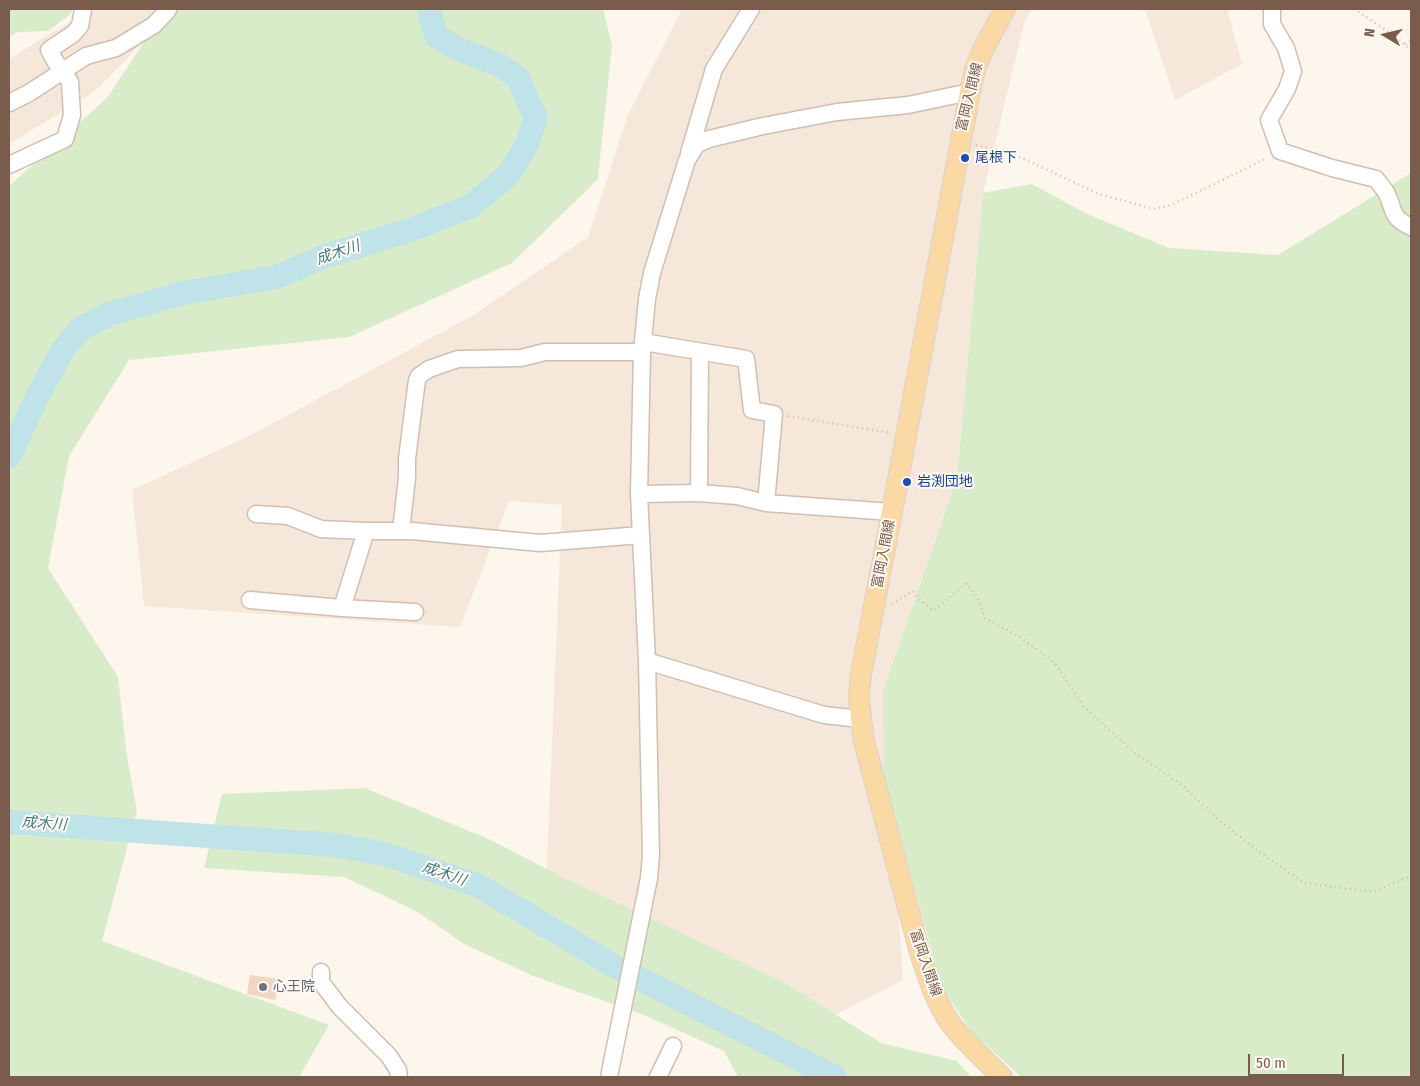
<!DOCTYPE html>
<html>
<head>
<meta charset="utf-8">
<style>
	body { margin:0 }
	#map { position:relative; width:1420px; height:1086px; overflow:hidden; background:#fdf6ec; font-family:"Fira Sans Condensed",sans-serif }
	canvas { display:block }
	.frame { position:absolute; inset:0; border:10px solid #7a5c4d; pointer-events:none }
	.north { position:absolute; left:1360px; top:10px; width:50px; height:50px; -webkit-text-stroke:4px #fffaf3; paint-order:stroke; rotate:279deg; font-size:14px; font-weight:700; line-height:20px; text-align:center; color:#7a5c4d }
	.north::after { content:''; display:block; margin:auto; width:18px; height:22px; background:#7a5c4d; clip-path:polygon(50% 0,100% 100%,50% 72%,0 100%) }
	.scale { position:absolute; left:1248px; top:1054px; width:96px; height:22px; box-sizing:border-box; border:2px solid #7a5c4d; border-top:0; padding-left:6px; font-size:15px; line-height:18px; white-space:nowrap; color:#7a5c4d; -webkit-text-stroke:4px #fffaf3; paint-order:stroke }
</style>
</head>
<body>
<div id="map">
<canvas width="1420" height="1086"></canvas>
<div class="frame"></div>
<div class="north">N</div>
<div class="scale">50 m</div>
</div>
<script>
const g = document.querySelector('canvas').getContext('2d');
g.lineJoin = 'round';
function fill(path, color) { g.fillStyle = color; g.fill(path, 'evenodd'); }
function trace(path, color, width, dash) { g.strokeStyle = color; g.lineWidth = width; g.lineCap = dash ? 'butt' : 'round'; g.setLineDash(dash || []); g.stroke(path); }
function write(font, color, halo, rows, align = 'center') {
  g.font = font + ' "Fira Sans Condensed","Noto Sans JP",sans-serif'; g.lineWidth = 4; g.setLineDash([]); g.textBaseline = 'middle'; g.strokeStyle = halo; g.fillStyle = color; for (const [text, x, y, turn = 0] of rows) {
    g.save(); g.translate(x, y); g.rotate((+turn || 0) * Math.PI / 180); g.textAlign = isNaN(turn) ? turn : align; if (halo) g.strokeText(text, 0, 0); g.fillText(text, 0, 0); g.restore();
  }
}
fill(new Path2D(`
	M91,9h84l-81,83 -85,52v-85z
	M682,9h350l-8,15 -41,169 -26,285 -74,213 20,289 -70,36 -287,-132 16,-379 -53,-4 -49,126 -316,-21 -12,-116 119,-55 221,-119 116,-79 40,-122z
	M1145,9h82l15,55 -67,36z`), '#f5e8da');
fill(new Path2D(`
	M9,9h63l-1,5 -23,17 -30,1 -9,5z
	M166,9h437l9,36 -14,134 -86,84 -163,74 -220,23 -60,96 -21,112 70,109 9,80 10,54 -35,130 227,84 -30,52h-290v-891l98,-88z
	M1411,173v904h-390l-49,-45 -30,-44 -58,-211 -1,-86 74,-213 26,-285 49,-9 55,30 82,34 109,7z
	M365,788l126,52 69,36 101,47 124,60 96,60 76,18 14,16h-233l-14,-26 -80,-36 -111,-39 -69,-32 -46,-32 -74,-35 -140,-9 18,-74z`), '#d8ecc9');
trace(new Path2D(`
	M9,457l29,-62 25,-45 17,-21 29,-15 75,-21 92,-16 47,-20 90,-28 58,-23 38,-32 18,-30 9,-27 -9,-17 -8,-21 -16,-12 -49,-20 -18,-11 -7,-27
	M9,822l326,23 50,9 94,32 135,80 221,111`), '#bfe3e8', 24);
fill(new Path2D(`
	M250,975l29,4 -4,21 -28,-6z`), '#f3d5c3');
const minor = new Path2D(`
	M1272,9v15l14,24 7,23 -6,18 -18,31 11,31 52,17 44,11c3,4 7,9 10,13 9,17 3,25 25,35
	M62,73l-13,-23 24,-16 7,-8 3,-17
	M9,103l20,-10 57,-37 30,-8 38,-23 14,-15 -1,-1
	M689,153l25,-84 37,-60
	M9,165l56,-26 7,-24 -2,-33 -6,-10
	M643,342l103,17 6,51 22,4 -8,89
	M699,493l1,-141
	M639,494l60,-1 38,3 29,7 126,9
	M256,514l32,2 33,13 45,2h46l128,12 101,-8
	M401,531l6,-53v-19l10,-79 2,-4 10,-7 29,-10 63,-1 24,-6h97
	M250,600l92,8 73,4
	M342,608l24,-77
	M647,661l177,54 37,4
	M321,972v10l19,25 49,49 9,14 1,7
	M609,1077l40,-199 2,-23 -4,-194 -8,-167 3,-142 5,-53 5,-26 35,-113 10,-16 12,-5 54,-13 74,-14 71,-7 62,-13
	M658,1077l15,-31`);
const major = new Path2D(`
	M1002,1077c-17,-17 -36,-34 -51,-53 -15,-21 -23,-47 -31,-71l-56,-212 -3,-22 -2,-23 2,-22 31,-162 78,-420 5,-23 8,-19 22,-41`);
trace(minor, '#d1beb0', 19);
trace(major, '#dad1cd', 22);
trace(new Path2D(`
	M1354,9l42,28 15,13
	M1405,44l6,-3
	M976,145l33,7 90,42 55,15 17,-4 17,-8 79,-39
	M788,416l103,17
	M892,604l21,-13 6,8 14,12 33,-27 11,12 8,22 35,19 35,26 29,44 51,46 48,33 37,35 43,34 42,28 67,9 39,-16`), '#d9b8a5', 2.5, [1, 4]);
trace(minor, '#fff', 16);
trace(major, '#fbd9a5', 20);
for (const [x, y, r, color] of [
	[965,158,5,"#1a4fb4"],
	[907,482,5,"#1a4fb4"],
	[263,987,5,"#6b7280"]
]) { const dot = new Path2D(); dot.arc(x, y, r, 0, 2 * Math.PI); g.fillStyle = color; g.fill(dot); trace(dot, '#fffaf3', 2); }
write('14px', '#7a5c4d', '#fffaf3', [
	["富岡入間線",970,97,-76],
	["富岡入間線",884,554,-79],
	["富岡入間線",925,963,71]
]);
write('14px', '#164399', '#fffaf3', [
	["尾根下",975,158],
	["岩渕団地",917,482]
], 'left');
write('14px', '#5b616d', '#fffaf3', [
	["心王院",273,987]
], 'left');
write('italic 15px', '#437c86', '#fffaf3', [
	["成木川",338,253,-19],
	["成木川",44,824,4],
	["成木川",444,874,19]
]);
</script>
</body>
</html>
